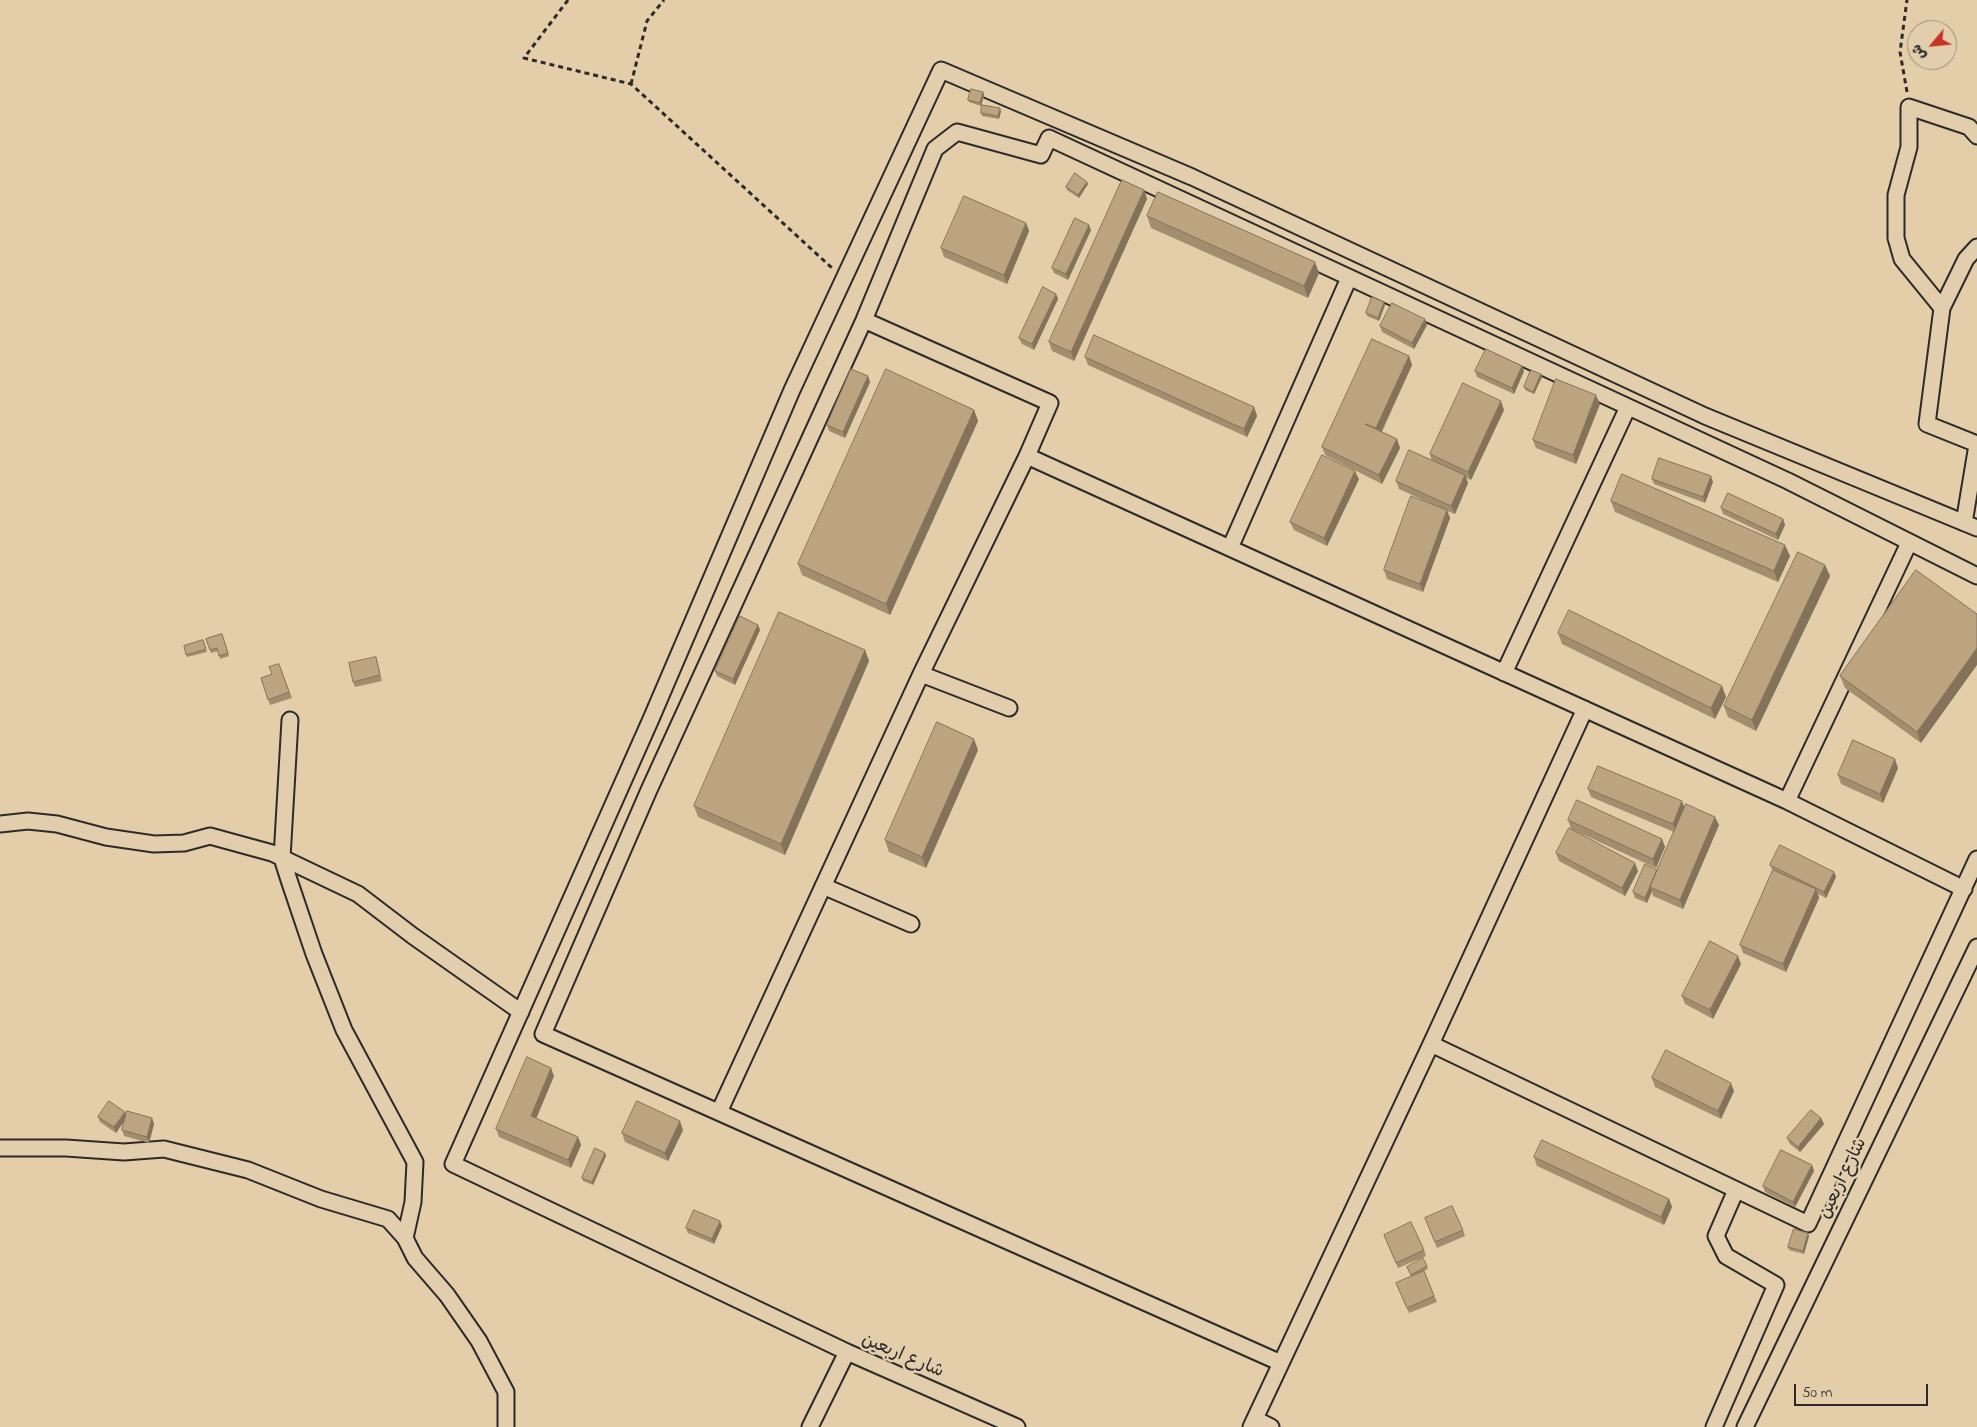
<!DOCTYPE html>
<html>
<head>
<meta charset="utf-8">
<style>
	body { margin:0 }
	#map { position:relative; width:1977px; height:1427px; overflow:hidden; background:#e4cda9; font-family:"Indie Flower","Playpen Sans Arabic",sans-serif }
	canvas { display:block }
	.north { position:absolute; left:1907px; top:20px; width:50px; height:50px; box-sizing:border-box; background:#e2ceac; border:1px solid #998d78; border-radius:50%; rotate:242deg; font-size:14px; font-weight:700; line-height:20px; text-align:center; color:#2b2b2b }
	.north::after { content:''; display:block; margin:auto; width:18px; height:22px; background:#c8321e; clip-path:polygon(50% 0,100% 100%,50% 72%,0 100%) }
	.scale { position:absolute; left:1794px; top:1384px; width:134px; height:22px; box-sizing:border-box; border:2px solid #2b2b2b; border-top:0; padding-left:6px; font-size:15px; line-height:18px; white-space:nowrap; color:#2b2b2b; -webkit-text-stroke:4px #e2ceac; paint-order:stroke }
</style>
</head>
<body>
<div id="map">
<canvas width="1977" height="1427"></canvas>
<div class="north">ش</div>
<div class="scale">50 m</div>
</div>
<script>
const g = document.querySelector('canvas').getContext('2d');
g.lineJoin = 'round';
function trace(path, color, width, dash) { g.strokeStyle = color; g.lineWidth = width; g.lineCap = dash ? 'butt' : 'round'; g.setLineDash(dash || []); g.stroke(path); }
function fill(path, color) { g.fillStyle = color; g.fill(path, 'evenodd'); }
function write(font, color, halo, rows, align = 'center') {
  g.font = font + ' "Indie Flower","Playpen Sans Arabic",sans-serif'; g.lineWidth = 5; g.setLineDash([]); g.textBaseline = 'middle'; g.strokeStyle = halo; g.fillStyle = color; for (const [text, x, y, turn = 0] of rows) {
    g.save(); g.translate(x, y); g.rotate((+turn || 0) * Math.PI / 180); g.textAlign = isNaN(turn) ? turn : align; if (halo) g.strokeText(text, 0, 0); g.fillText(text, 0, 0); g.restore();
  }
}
const street = new Path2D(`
	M1977,247l-11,12 -24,49 -15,116 50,20
	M1942,308l-40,-49 -6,-21v-43l13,-48v-40l60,20 8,9
	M864,320l186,83 -23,53 760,345 177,88
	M1964,523l13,-78
	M1230,548l119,-270
	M1504,673l124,-266
	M921,674l88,34
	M290,720l-8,138 7,22 25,74 30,76 71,132 -2,40 -8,36 10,20 32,37 32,46 27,51v35
	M1787,801l122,-258
	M0,824l28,-3 29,3 49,13 48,7 30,-1 26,-7 62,17 86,41 55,42 108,76
	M823,886l88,38
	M1431,1044l377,180 169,-365
	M719,1112l202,-438 106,-218
	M0,1148h66l58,4 40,-3 84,21 73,29 67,20 17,19
	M847,1352l-394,-188 198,-445 141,-329 149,-320 251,107 513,239 272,112
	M1281,1363l-738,-329 106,-244 215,-470 71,-171 22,-17 84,23 8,-17 739,343 189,95
	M1255,1419l16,8
	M810,1427l37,-75 170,75
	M1251,1427l180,-383 154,-335
	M1714,1427l62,-142 -50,-29 -10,-20 20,-46
	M1745,1427l232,-480`);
trace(street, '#2b2b2b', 19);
trace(new Path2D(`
	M568,0l-44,58 107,26 201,184
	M631,84l16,-63 17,-21
	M1907,92l-7,-40 7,-52`), '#2b2b2b', 3, [5, 4]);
trace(street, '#e2ceac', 15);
fill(new Path2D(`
	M983,92l1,3 -3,11 -12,-4 -1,-2z
	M1001,111l-2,8 -17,-3 -1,-3z
	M1087,182l1,2 -9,14 -12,-8 -1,-3z
	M1144,190l3,9 -73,162 -22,-10 -3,-9z
	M1147,216l172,57 -11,25 -157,-70z
	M1026,223l3,8 -22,53 -63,-27 -3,-9z
	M1089,225l2,5 -23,50 -14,-7 -2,-5z
	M1056,294l2,5 -24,51 -12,-6 -3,-6z
	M1385,305l-6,16 -12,-5 -1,-3z
	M1427,325l-13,24 -32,-17 -2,-6z
	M1409,356l3,9 -30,67 15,7 3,9 -18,36 -57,-29 -3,-8z
	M1085,357l169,50 3,9 -10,21 -159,-72z
	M1522,366l2,5 -10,23 -37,-17 -2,-6z
	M1541,374l1,3 -8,17 -9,-4 -1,-3z
	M868,376l2,6 -25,56 -16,-7 -2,-6z
	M1600,404l-24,60 -40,-16 -3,-8z
	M974,410l4,11 -88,194 -88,-40 -4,-11z
	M1504,410l-33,70 -5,-2 2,5 -13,31 -8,-3 3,7 -27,74 -36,-13 -3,-9 50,-65 -35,-16 -3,-8 36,-20 -2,-7z
	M1359,479l-32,67 -33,-16 -4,-8z
	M1652,479l61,3 -8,21 -51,-19z
	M1611,501l179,55 -12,26 -163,-70z
	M1721,508l62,11 2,6 -7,15 -55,-26z
	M1825,565l5,11 -74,155 -28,-14 -4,-11z
	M1916,570l5,173 -76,-55 -5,-12z
	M758,625l2,5 -25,55 -18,-9 -2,-5z
	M1558,633l164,53 4,11 -11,22 -153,-75z
	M222,634l7,22 -9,3 -2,-8 -7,2 -5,-14z
	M203,640l4,12 -20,5 -3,-11z
	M865,650l4,11 -84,194 -87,-38 -4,-11z
	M376,657l6,24 -27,6 -2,-5z
	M279,664l13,34 -22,7 -9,-27 11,-4z
	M978,750l-52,118 -37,-16 -4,-12z
	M1898,768l-15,35 -42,-19 -3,-9z
	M1588,789l97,18 34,18 -36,84 -30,-13 -1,-5 -5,12 -12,-5 -2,-6 24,-21 17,-39 -83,-35z
	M1568,820l94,19 3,8 -9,21 -85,-39z
	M1556,853l82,18 -13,25 -66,-35z
	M1770,865l64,7 2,5 -10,21 -8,-4 1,4 -33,74 -43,-19 -3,-8 33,-74z
	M1741,964l-28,55 -28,-15 -3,-8z
	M554,1076l-18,42 42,19 3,8 -10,23 -72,-31 -3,-8z
	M1652,1078l82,13 -13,28 -66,-32z
	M125,1112l1,2 26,4 2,6 -5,19 -25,-7 -2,-6 2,-9 -8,12 -16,-11 -2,-5z
	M1821,1118l3,6 -24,28 -10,-8 -3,-6z
	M683,1130l-15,31 -43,-19 -3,-9z
	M605,1153l1,3 -13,29 -10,-4 -1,-3z
	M1534,1157l135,42 3,8 -8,18 -127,-59z
	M1812,1165l2,6 -19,36 -30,-15 -2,-6z
	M1425,1218l38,12 2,6 -28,12z
	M722,1226l-8,18 -26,-11 -2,-5z
	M1384,1235l40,15 2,6 -28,12z
	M1809,1236l-5,18 -15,-4 -1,-3z
	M1427,1266l1,3 -4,2 13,31 -28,11 -11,-25 13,-12 -4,-9z`), '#a28d6f');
fill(new Path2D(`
	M983,92l1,3 -3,11 -1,-3z
	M1000,108l1,3 -2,8 -1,-3z
	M1087,182l1,2 -9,14 -1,-3z
	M1144,190l3,9 -73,162 -3,-9z
	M1026,223l3,8 -22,53 -3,-9z
	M1089,225l2,5 -23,50 -2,-6z
	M1315,262l4,11 -11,25 -4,-12z
	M1056,294l2,5 -24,51 -2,-6z
	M1384,302l1,3 -6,16 -1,-3z
	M1425,319l2,6 -13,24 -2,-6z
	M1409,356l3,9 -33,71 -3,-8z
	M1522,366l2,5 -10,23 -2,-6z
	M1541,374l1,3 -8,17 -1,-2z
	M868,376l2,6 -25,56 -2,-6z
	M1596,395l4,9 -24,60 -3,-9z
	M1501,401l3,9 -33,70 -3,-8z
	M1254,407l3,9 -10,21 -3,-8z
	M974,410l4,11 -88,194 -4,-11z
	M1397,439l3,9 -18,36 -3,-9z
	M1355,471l4,8 -32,67 -3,-8z
	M1465,475l3,8 -13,31 -4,-8z
	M1711,476l2,6 -8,21 -2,-6z
	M1447,510l3,8 -27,74 -3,-8z
	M1783,519l2,6 -7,15 -2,-6z
	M1785,545l5,11 -12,26 -4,-11z
	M1825,565l5,11 -74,155 -4,-11z
	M758,625l2,5 -25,55 -2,-6z
	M1977,648v17l-56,78 -4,-11z
	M865,650l4,11 -84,194 -4,-11z
	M1722,686l4,11 -11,22 -4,-11z
	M974,739l4,11 -52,118 -4,-11z
	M1895,759l3,9 -15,35 -3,-9z
	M1682,801l3,8 -9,24 -3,-9z
	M1715,817l4,8 -36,84 -3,-9z
	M1662,839l3,8 -9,21 -3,-9z
	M1635,863l3,8 -13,25 -3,-8z
	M1657,870l2,5 -9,12 2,4 -5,12 -2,-5z
	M1834,872l2,5 -10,21 -2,-6z
	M1816,889l3,9 -33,74 -3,-8z
	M1738,956l3,8 -28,55 -3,-9z
	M551,1068l3,8 -20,48 -3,-8z
	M1731,1083l3,8 -13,28 -3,-8z
	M125,1112l2,5 -11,16 -2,-6z
	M152,1118l2,6 -5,19 -2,-6z
	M1821,1118l3,6 -24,28 -2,-5z
	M680,1121l3,9 -15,31 -3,-8z
	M578,1137l3,8 -10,23 -3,-8z
	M605,1153l1,3 -13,29 -1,-3z
	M1812,1165l2,6 -19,36 -2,-5z
	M1669,1199l3,8 -8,18 -3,-8z
	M720,1221l2,5 -8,18 -2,-5z
	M1808,1233l1,3 -5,18 -1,-3z`), '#84735a');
const building = new Path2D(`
	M971,89l12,3 -3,11 -12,-3z
	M982,105l18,3 -2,8 -17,-3z
	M1075,173l12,9 -9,13 -12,-8z
	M1122,180l22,10 -73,162 -22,-10z
	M1158,192l157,70 -11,24 -157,-70z
	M964,196l62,27 -22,52 -63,-27z
	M1075,218l14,7 -23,49 -14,-6z
	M1043,287l13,7 -24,50 -13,-6z
	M1372,297l12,5 -6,16 -12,-5z
	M1392,303l33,16 -13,24 -32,-17z
	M1094,335l160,72 -10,22 -159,-72z
	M1372,339l37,17 -33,72 -11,-4 32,15 -18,36 -57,-28z
	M1486,349l36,17 -10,22 -37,-17z
	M851,369l17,7 -25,56 -16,-7z
	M886,369l88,41 -88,194 -88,-40z
	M1531,370l10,4 -8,18 -9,-5z
	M1556,379l40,16 -23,60 -40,-15z
	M1463,383l38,18 -33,71 -38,-18z
	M1409,450l56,25 -14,31 -55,-25z
	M1322,455l33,16 -31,67 -34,-16z
	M1659,458l52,18 -8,21 -51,-18z
	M1622,474l163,71 -11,26 -163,-70z
	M1728,493l55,26 -7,15 -55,-26z
	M1411,496l36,14 -27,74 -36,-14z
	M1798,552l27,13 -73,155 -28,-14z
	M1916,570l61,44v34l-60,84 -77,-56z
	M1569,610l153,76 -11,22 -153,-75z
	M779,612l86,38 -84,194 -87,-38z
	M740,616l18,9 -25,54 -18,-8z
	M222,634l6,19 -9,3 -2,-8 -7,2 -4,-11z
	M203,640l3,9 -20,6 -2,-9z
	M376,657l4,18 -27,7 -4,-19z
	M279,664l10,28 -21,8 -7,-22 11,-4 -3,-7z
	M937,722l37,17 -52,118 -37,-17z
	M1853,740l42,19 -15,35 -42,-19z
	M1598,766l84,35 -9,23 -85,-35z
	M1577,800l85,39 -9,20 -85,-39z
	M1686,804l29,13 -35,83 -30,-13z
	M1569,828l66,35 -13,25 -66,-35z
	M1780,845l54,27 -10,20 -54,-27z
	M1645,864l12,6 -12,28 -12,-6z
	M1773,870l43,19 -33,75 -43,-19z
	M1710,941l28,15 -28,54 -28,-14z
	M1666,1050l65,33 -13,28 -66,-33z
	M527,1057l24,11 -20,48 47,21 -10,23 -72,-31z
	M109,1101l16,11 -11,15 -16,-10z
	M637,1101l43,20 -15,32 -43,-20z
	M1811,1110l10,8 -23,29 -11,-9z
	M127,1111l25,7 -5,19 -25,-7z
	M1542,1140l127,59 -8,18 -127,-60z
	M595,1148l10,5 -13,29 -10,-4z
	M1781,1150l31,15 -19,37 -30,-16z
	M1452,1206l11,24 -28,12 -10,-24z
	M694,1210l26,11 -8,18 -26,-11z
	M1411,1222l13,28 -28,13 -12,-28z
	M1794,1229l14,4 -5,18 -15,-4z
	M1423,1258l4,8 -16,9 -4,-8z
	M1424,1271l10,25 -27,12 -11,-25z`);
fill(building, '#bca481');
trace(building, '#84735a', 1);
write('18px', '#2b2b2b', '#e2ceac', [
	["شارع اربعين",1844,1179,-64],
	["شارع اربعين",902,1357,23]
]);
</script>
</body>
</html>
